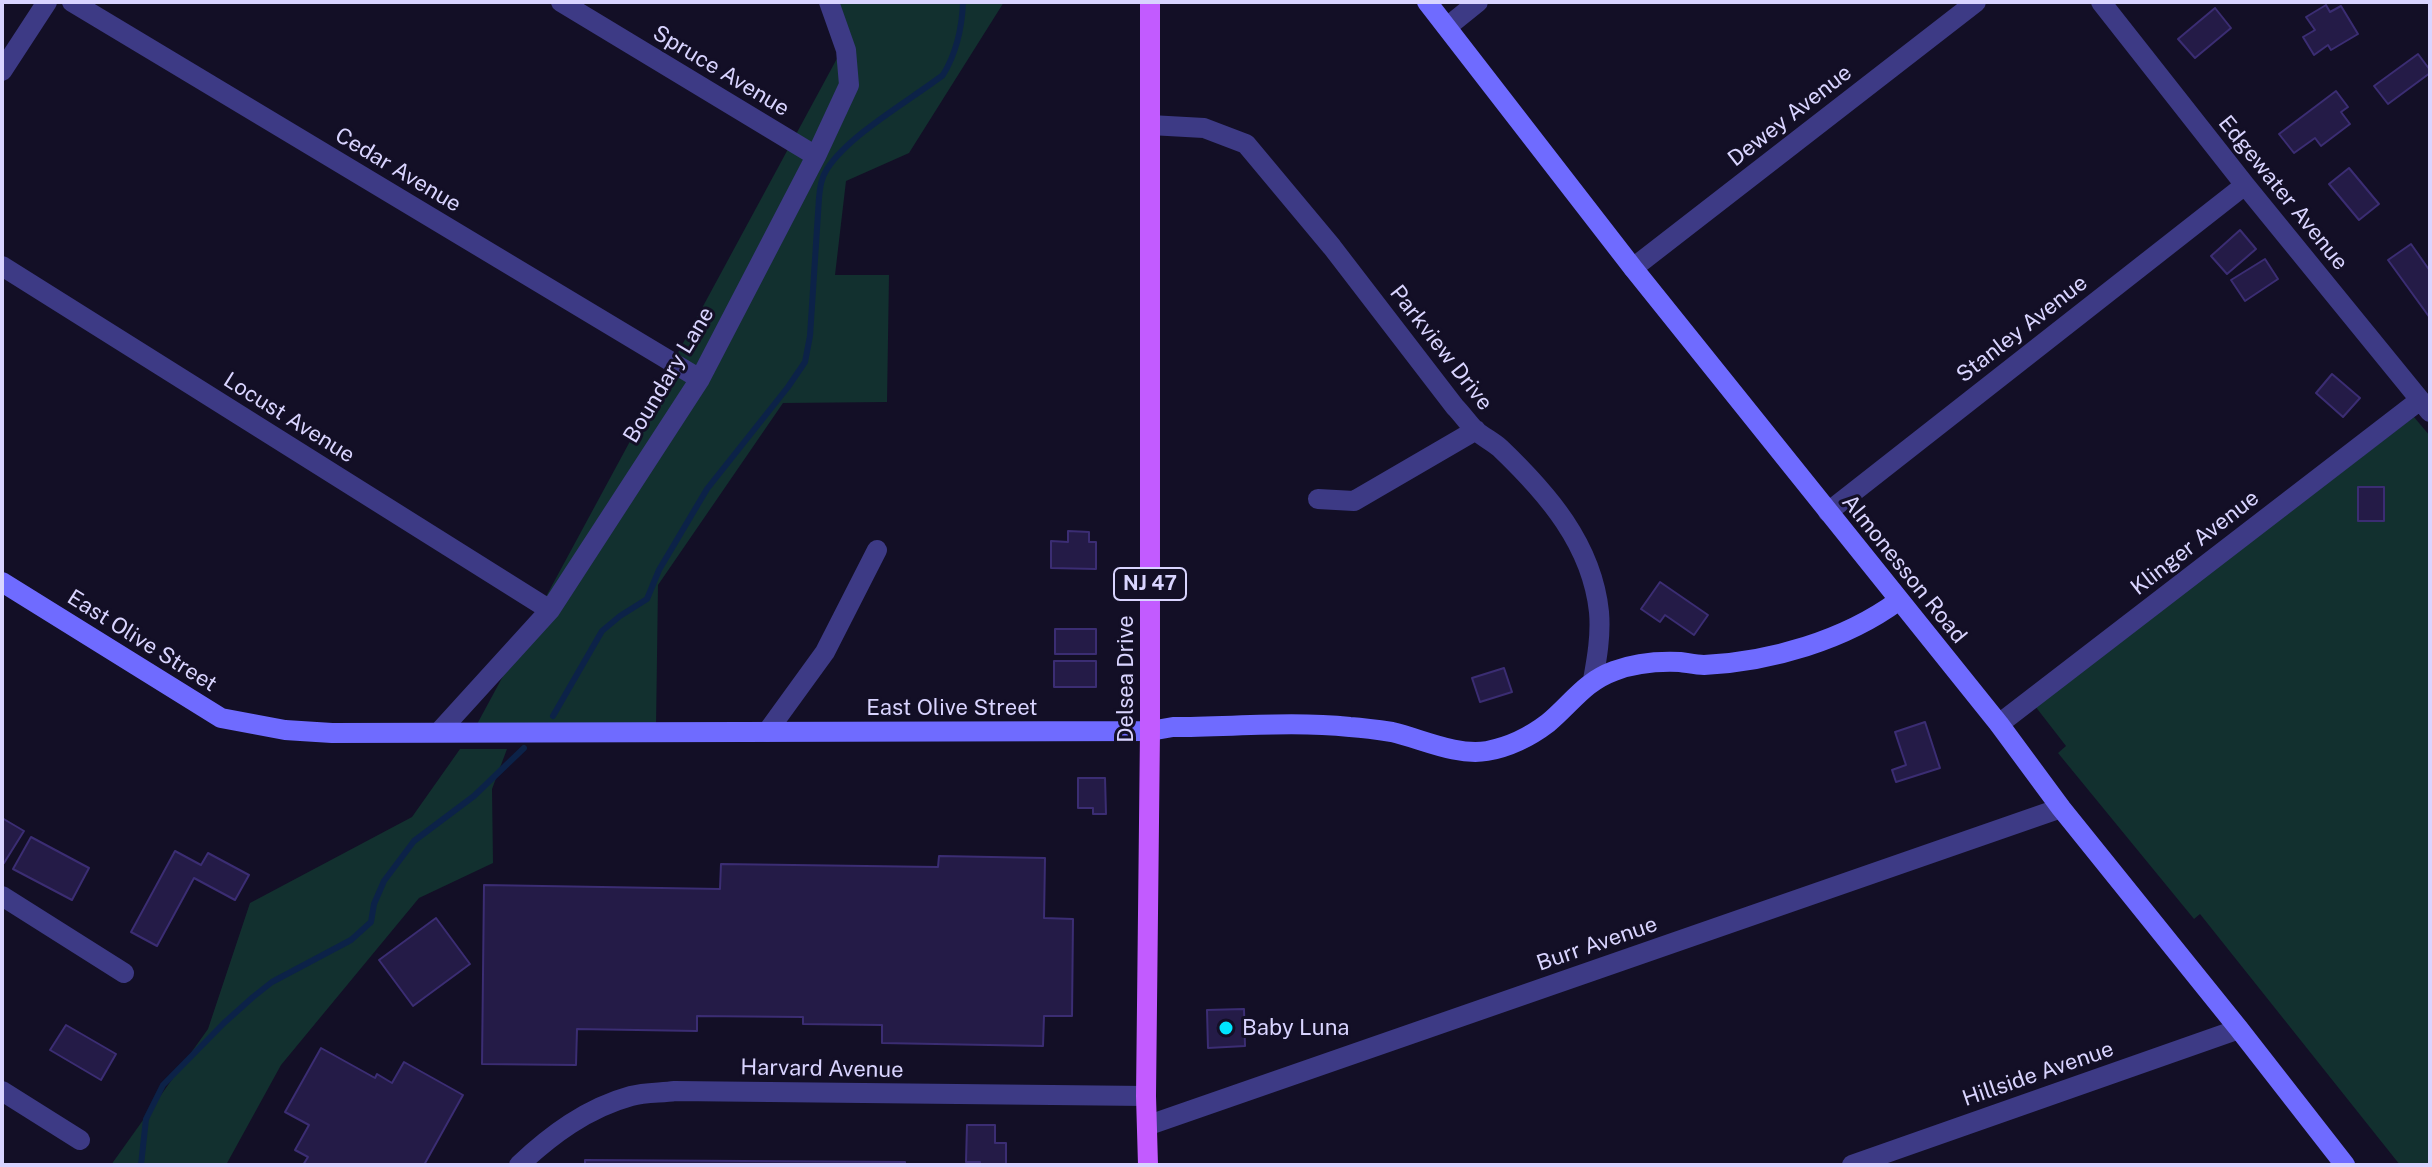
<!DOCTYPE html>
<html>
<head>
<meta charset="utf-8">
<style>
	body { margin:0 }
	#map { position:relative; width:2432px; height:1167px; overflow:hidden; background:#130f26; font-family:"Public Sans",sans-serif }
	canvas { display:block }
	.frame { position:absolute; inset:0; border:4px solid #d9d4ff; pointer-events:none }
</style>
</head>
<body>
<div id="map">
<canvas width="2432" height="1167"></canvas>
<div class="frame"></div>
</div>
<script>
const g = document.querySelector('canvas').getContext('2d');
g.lineJoin = 'round';
function fill(path, color) { g.fillStyle = color; g.fill(path, 'evenodd'); }
function trace(path, color, width, dash) { g.strokeStyle = color; g.lineWidth = width; g.lineCap = dash ? 'butt' : 'round'; g.setLineDash(dash || []); g.stroke(path); }
function write(font, color, halo, rows, align = 'center') {
  g.font = font + ' "Public Sans",sans-serif'; g.lineWidth = 6; g.setLineDash([]); g.textBaseline = 'middle'; g.strokeStyle = halo; g.fillStyle = color; for (const [text, x, y, turn = 0] of rows) {
    g.save(); g.translate(x, y); g.rotate((+turn || 0) * Math.PI / 180); g.textAlign = isNaN(turn) ? turn : align; if (halo) g.strokeText(text, 0, 0); g.fillText(text, 0, 0); g.restore();
  }
}
fill(new Path2D(`
	M834,2h170l-95,151 -63,28 -11,94h54l-2,127 -104,1 -125,182 -2,143 -180,-2 371,-686z
	M2414,417l16,19v729h-30l-200,-251 -6,5 -136,-166 8,-7 -31,-40z
	M460,749h47l-15,40 1,74 -74,35 -138,167 -55,100h-115l97,-136 42,-126 162,-86z`), '#12302f');
trace(new Path2D(`
	M553,716l49,-85 18,-15 27,-17 12,-29 48,-81 81,-102 17,-25 5,-26 9,-138c1,-10 2,-20 8,-29 23,-35 82,-68 116,-94 14,-23 19,-46 20,-73
	M141,1165l5,-46 17,-34 61,-62 29,-26 19,-15 79,-42 20,-18 3,-18 10,-23 30,-40 60,-45 50,-48`), '#0c2248', 6);
const building = new Path2D(`
	M2326,5l4,7 11,-6 17,28 -27,16 -3,-5 -14,10 -11,-18 12,-7 -9,-13z
	M2215,8l16,20 -36,30 -17,-19z
	M2418,54l12,16v3l-42,31 -14,-18z
	M2336,91l12,16 -7,5 9,12 -29,22 -6,-8 -21,15 -15,-19z
	M2349,168l30,36 -20,16 -30,-36z
	M2240,230l16,19 -29,25 -16,-18z
	M2411,244l19,27v47l-42,-58z
	M2265,259l13,20 -33,22 -14,-21z
	M2332,374l28,24 -17,19 -27,-24z
	M2358,487h26v34h-26z
	M1068,531l21,1v10h7v27l-45,-1v-27l17,1z
	M1660,582l48,33 -14,20 -29,-20 -5,7 -19,-13z
	M1055,629h41v25h-41z
	M1054,661h42v26h-42z
	M1504,668l8,24 -32,10 -8,-24z
	M1925,722l15,46 -44,14 -4,-12 14,-5 -11,-33z
	M1078,778h27l1,36h-13v-6h-15z
	M2,818l22,13 -20,32 -2,-1z
	M31,837l58,31 -17,32 -59,-31z
	M175,851l26,14 7,-12 41,22 -14,25 -41,-22 -37,68 -26,-14z
	M939,856l106,2 -1,60 29,1 -1,97h-28l-1,30 -161,-3v-18l-79,-1v-7l-106,-1v15l-120,-2 -1,36 -94,-1 2,-179 236,4 1,-25 217,3z
	M436,918l34,46 -57,42 -34,-46z
	M1244,1009l1,37 -37,2 -1,-38z
	M66,1025l50,29 -15,26 -51,-30z
	M321,1048l54,30 2,-4 15,9 12,-21 59,33 -39,70h-121l5,-8 -13,-7 14,-25 -24,-13z
	M967,1125h28v18h11v22h-26v-3h-14z
	M585,1160l320,2v3h-320z`);
fill(building, '#241b47');
trace(building, '#3b2d73', 2);
trace(new Path2D(`
	M72,2l628,377
	M561,2l255,154
	M2101,2l144,183 185,227
	M1447,27l31,-25
	M2,71l45,-69
	M1150,125l54,3 42,16 86,103 123,160c7,7 13,16 20,23 8,7 17,11 25,18 47,45 92,96 99,164 2,23 -2,46 -6,68
	M2,266l548,344
	M1633,268l343,-266
	M1318,499l36,2 122,-71
	M1828,512l417,-327
	M1999,724l421,-324
	M439,732l111,-122 150,-231 116,-223 33,-71 -3,-35 -17,-48
	M767,732l58,-80 52,-102
	M2,896l122,77
	M2,1091l78,49
	M1149,1125l912,-317
	M519,1165c32,-30 68,-57 112,-69 14,-4 30,-3 44,-5l471,5
	M1852,1165l387,-136`), '#3d3a85', 20);
trace(new Path2D(`
	M1427,2l206,266 366,456 62,84 178,221 106,136
	M2,582l219,136 64,12 47,3 818,-2 23,-4c59,0 119,-6 177,0 14,1 29,3 42,5 30,7 64,24 95,19 22,-4 44,-15 61,-28 24,-20 36,-41 66,-52 21,-8 43,-10 66,-9 8,1 16,3 24,3 66,-3 141,-25 194,-64`), '#6f6bff', 20);
trace(new Path2D(`
	M1148,1165l-2,-69 4,-365v-729`), '#c25bff', 20);
for (const [x, y, r, color] of [
	[1226,1028,8,"#00e5ff"]
]) { const dot = new Path2D(); dot.arc(x, y, r, 0, 2 * Math.PI); g.fillStyle = color; g.fill(dot); trace(dot, '#130f26', 3); }
for (const [x, y, w] of [
	[1150,584,72]
]) { const box = new Path2D(); box.roundRect(x - w / 2, y - 16, w, 32, 6); g.fillStyle = '#130f26'; g.fill(box); trace(box, '#d9d4ff', 2); }
write('bold 20px', '#d9d4ff', null, [
	["NJ 47",1150,584]
]);
write('22px', '#d9d4ff', '#130f26', [
	["Spruce Avenue",721,71,31],
	["Dewey Avenue",1790,116,-38],
	["Cedar Avenue",398,170,31],
	["Edgewater Avenue",2283,193,51],
	["Stanley Avenue",2022,329,-38],
	["Parkview Drive",1441,348,52],
	["Boundary Lane",669,375,-59],
	["Locust Avenue",289,418,32],
	["Klinger Avenue",2195,543,-38],
	["Almonesson Road",1904,569,51],
	["East Olive Street",142,641,32],
	["Delsea Drive",1126,679,-90],
	["East Olive Street",952,708],
	["Burr Avenue",1597,944,-19],
	["Harvard Avenue",822,1069,1],
	["Hillside Avenue",2038,1074,-19]
]);
write('22px', '#d9d4ff', '#130f26', [
	["Baby Luna",1242,1028]
], 'left');
</script>
</body>
</html>
